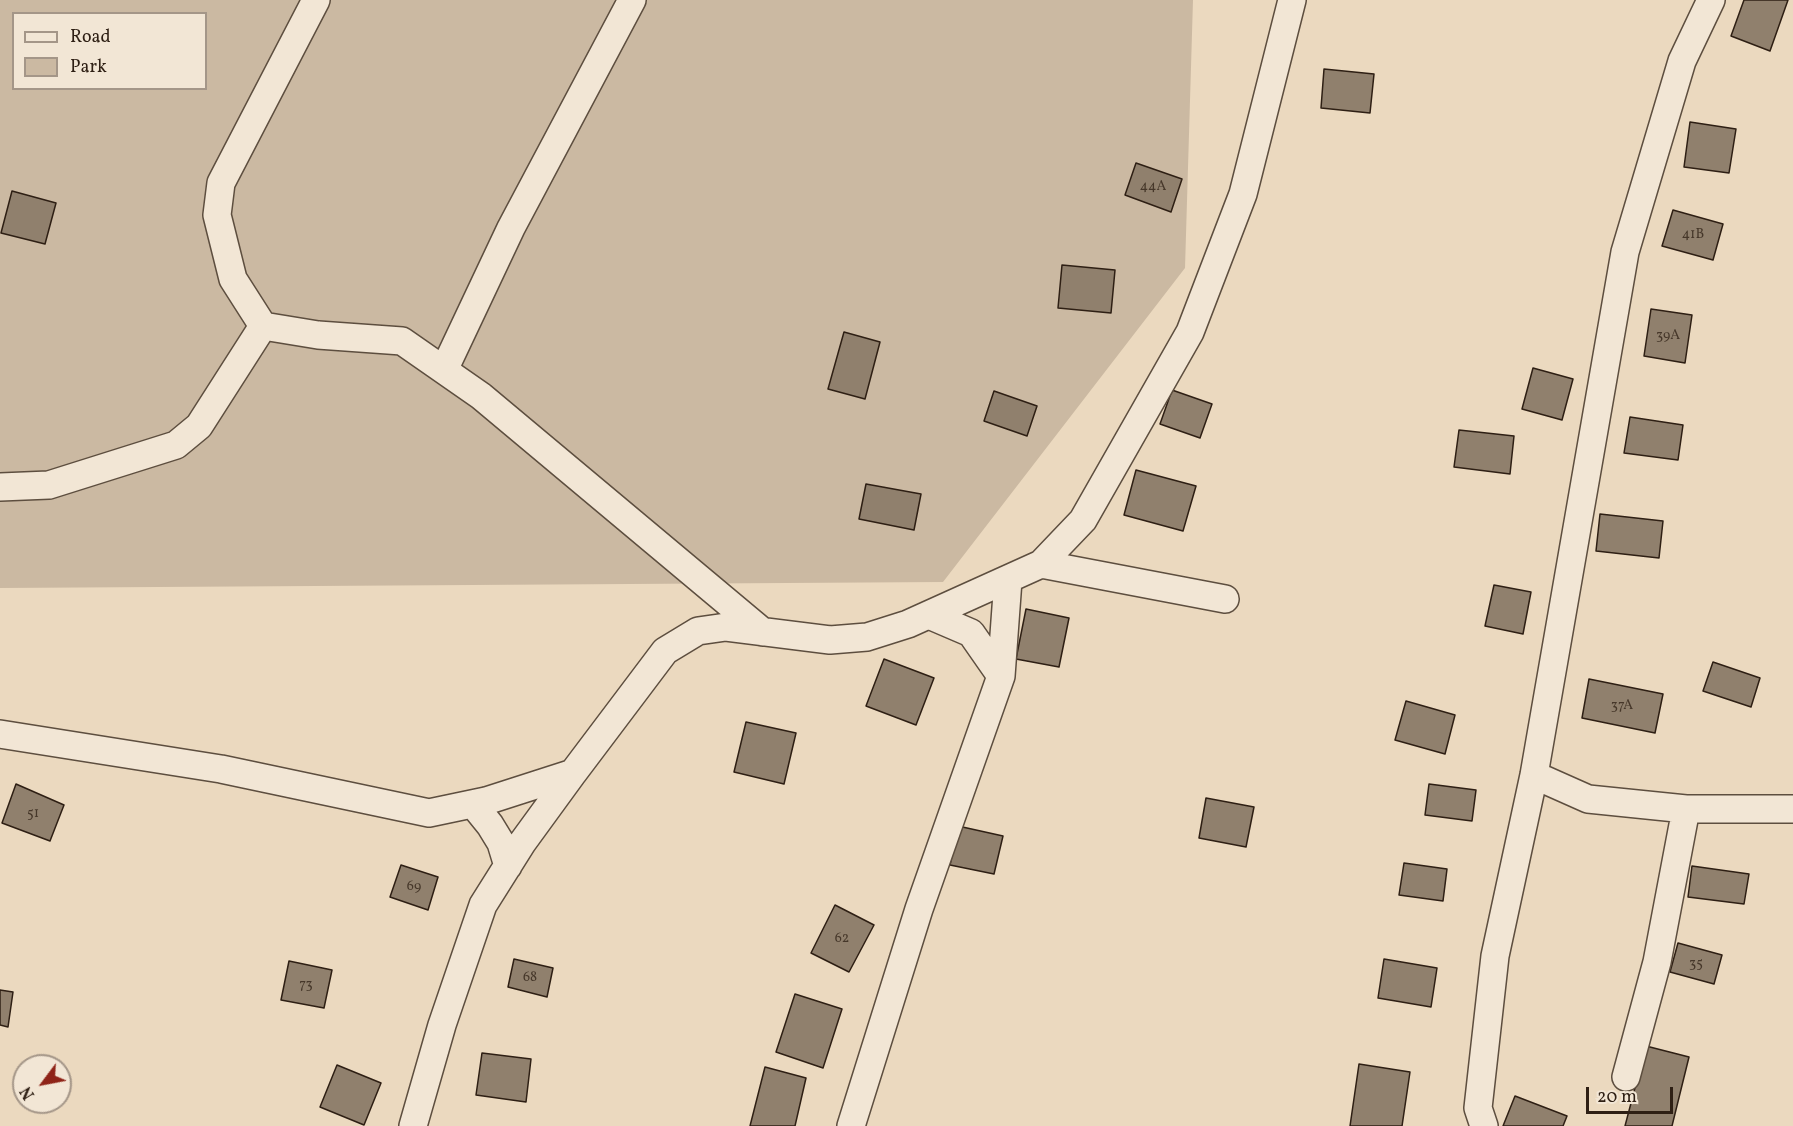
<!DOCTYPE html>
<html>
<head>
<meta charset="utf-8">
<style>
	body { margin:0 }
	#map { position:relative; width:1793px; height:1126px; overflow:hidden; background:#ebd9bf; font-family:Vollkorn,serif }
	canvas { display:block }
	.legend { position:absolute; left:12px; top:12px; width:195px; height:78px; box-sizing:border-box; background:#f2e6d5; border:2px solid #a49688; margin:0; padding:8px 10px; list-style:none; font-size:18px; color:#2e1f14 }
	.legend li { display:flex; align-items:center; gap:12px; height:30px }
	.legend b { width:30px; border:2px solid #a49688 }
	.north { position:absolute; left:12px; top:1054px; width:60px; height:60px; box-sizing:border-box; background:#f2e6d5; border:2px solid #a49688; border-radius:50%; rotate:238deg; font-size:16px; font-weight:700; line-height:24px; text-align:center; color:#2e1f14 }
	.north::after { content:''; display:block; margin:auto; width:21px; height:27px; background:#8f2418; clip-path:polygon(50% 0,100% 100%,50% 72%,0 100%) }
	.scale { position:absolute; left:1586px; top:1087px; width:87px; height:27px; box-sizing:border-box; border:3px solid #2e1f14; border-top:0; padding-left:8px; font-size:18px; line-height:21px; white-space:nowrap; color:#2e1f14; -webkit-text-stroke:4px #f2e6d5; paint-order:stroke }
</style>
</head>
<body>
<div id="map">
<canvas width="1793" height="1126"></canvas>
<ul class="legend">
<li><b style="height:8px;background:#f2e6d5"></b>Road</li>
<li><b style="height:16px;background:#cbb9a2"></b>Park</li>
</ul>
<div class="north">N</div>
<div class="scale">20 m</div>
</div>
<script>
const g = document.querySelector('canvas').getContext('2d');
g.lineJoin = 'round';
function fill(path, color) { g.fillStyle = color; g.fill(path, 'evenodd'); }
function trace(path, color, width, dash) { g.strokeStyle = color; g.lineWidth = width; g.lineCap = dash ? 'butt' : 'round'; g.setLineDash(dash || []); g.stroke(path); }
function write(font, color, halo, rows, align = 'center') {
  g.font = font + ' Vollkorn,serif'; g.lineWidth = 5; g.setLineDash([]); g.textBaseline = 'middle'; g.strokeStyle = halo; g.fillStyle = color; for (const [text, x, y, turn = 0] of rows) {
    g.save(); g.translate(x, y); g.rotate((+turn || 0) * Math.PI / 180); g.textAlign = isNaN(turn) ? turn : align; if (halo) g.strokeText(text, 0, 0); g.fillText(text, 0, 0); g.restore();
  }
}
fill(new Path2D(`
	M0,0h1193l-8,268 -242,314 -943,6zM14,14h192v74h-192z`), '#cbb9a2');
const building = new Path2D(`
	M1744,0h44l-18,51 -39,-15z
	M1324,69l50,5 -4,39 -49,-5z
	M1690,122l46,7 -7,44 -45,-6z
	M1136,163l46,16 -11,33 -46,-17z
	M12,191l44,12 -11,41 -44,-11z
	M1673,210l50,14 -10,36 -51,-14z
	M1062,265l53,5 -4,43 -53,-5z
	M1651,309l41,6 -7,48 -41,-7z
	M844,332l36,10 -15,57 -37,-10z
	M1533,368l40,11 -11,41 -40,-11z
	M1172,390l40,14 -12,34 -40,-14z
	M994,391l43,15 -10,30 -43,-15z
	M1630,417l53,8 -5,35 -54,-7z
	M1459,430l55,6 -4,38 -56,-7z
	M1136,470l60,16 -13,45 -59,-16z
	M866,484l55,10 -7,36 -55,-11z
	M1600,514l63,7 -4,37 -63,-7z
	M1494,585l37,7 -8,42 -38,-8z
	M1026,609l43,9 -10,49 -43,-8z
	M884,659l50,19 -18,47 -50,-19z
	M1713,662l47,16 -9,29 -48,-16z
	M1589,679l74,15 -8,39 -73,-15z
	M1406,701l49,14 -10,39 -50,-14z
	M746,722l50,11 -12,51 -50,-12z
	M16,784l48,21 -14,36 -48,-18z
	M1429,784l47,6 -4,31 -47,-6z
	M1206,798l48,9 -8,40 -47,-9z
	M958,826l45,10 -9,38 -44,-9z
	M1404,863l43,6 -4,32 -44,-6z
	M401,865l37,12 -10,33 -38,-13z
	M1692,866l57,8 -5,30 -56,-7z
	M835,905l39,20 -25,47 -38,-19z
	M1678,943l44,12 -8,29 -44,-12z
	M514,959l39,9 -6,29 -39,-10z
	M1384,959l53,9 -6,39 -53,-9z
	M289,961l43,9 -8,38 -43,-8z
	M0,990l13,2 -5,35 -8,-2z
	M795,994l47,15 -19,59 -47,-16z
	M1646,1046l43,11 -17,69h-47z
	M482,1053l49,6 -5,43 -50,-7z
	M1359,1064l51,8 -8,54h-52z
	M337,1065l44,18 -17,42 -44,-18z
	M765,1067l41,11 -11,48h-45z
	M1515,1096l52,20 -4,10h-60z`);
fill(building, '#90806d');
trace(building, '#2e1f14', 1.5);
const street = new Path2D(`
	M263,326l55,9 84,6 79,55 282,236
	M444,370l67,-142 121,-228
	M0,487l49,-2 127,-40 23,-19 64,-100 -30,-47 -16,-64 4,-32 95,-183
	M1041,564l184,35
	M929,615l42,18 30,43
	M0,734l221,35 208,44 57,-12 87,-28 92,-122 33,-20 28,-4 104,13 37,-3 41,-13 133,-60 42,-44 107,-188 53,-138 49,-194
	M1534,775l54,24 98,10 -29,153 -31,115
	M473,804l17,21 11,18 7,23
	M1686,809h107
	M413,1126l29,-101 41,-120 39,-62 51,-70
	M851,1126l68,-217 82,-233 7,-96
	M1484,1126l-6,-18 17,-152 39,-181 91,-523 57,-191 29,-61`);
trace(street, '#5d4e3f', 30);
trace(street, '#f2e6d5', 27);
write('14px', '#46372a', null, [
	["44А",1153,187],
	["41В",1693,235],
	["39А",1668,336],
	["37А",1622,706],
	["51",33,814],
	["69",414,887],
	["62",842,939],
	["35",1696,964],
	["68",530,978],
	["73",306,985]
]);
</script>
</body>
</html>
